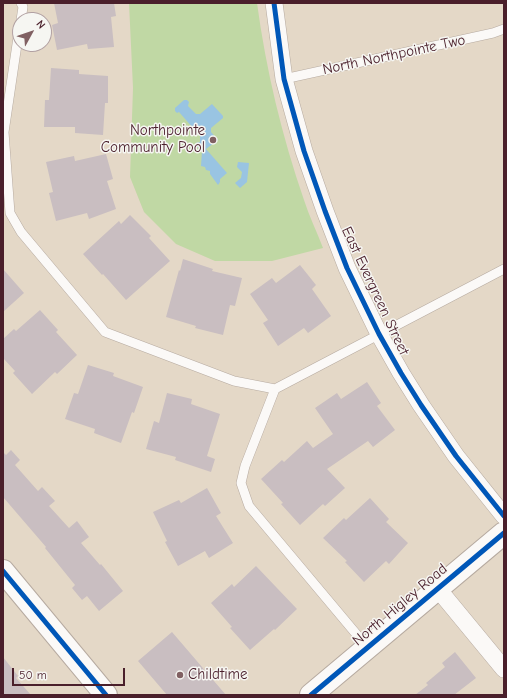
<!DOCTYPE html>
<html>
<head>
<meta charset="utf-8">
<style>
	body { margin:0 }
	#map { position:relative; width:507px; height:698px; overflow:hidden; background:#e4d8c7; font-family:"Comic Neue",sans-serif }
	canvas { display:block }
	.frame { position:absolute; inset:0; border:4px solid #4a1f2b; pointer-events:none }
	.north { position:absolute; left:12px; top:12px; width:40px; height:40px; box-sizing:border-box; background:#f6f6f2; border:1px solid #b1a0a2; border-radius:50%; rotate:50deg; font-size:11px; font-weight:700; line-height:16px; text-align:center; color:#4a1f2b }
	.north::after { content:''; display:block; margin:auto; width:14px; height:18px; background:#806062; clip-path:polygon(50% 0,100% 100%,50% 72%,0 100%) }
	.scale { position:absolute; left:12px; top:668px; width:113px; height:18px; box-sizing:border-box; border:2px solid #4a1f2b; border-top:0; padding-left:5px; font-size:12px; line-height:14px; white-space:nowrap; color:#4a1f2b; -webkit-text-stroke:3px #f6f6f2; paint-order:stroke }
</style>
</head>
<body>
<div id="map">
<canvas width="507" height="698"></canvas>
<div class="frame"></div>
<div class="north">N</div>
<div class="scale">50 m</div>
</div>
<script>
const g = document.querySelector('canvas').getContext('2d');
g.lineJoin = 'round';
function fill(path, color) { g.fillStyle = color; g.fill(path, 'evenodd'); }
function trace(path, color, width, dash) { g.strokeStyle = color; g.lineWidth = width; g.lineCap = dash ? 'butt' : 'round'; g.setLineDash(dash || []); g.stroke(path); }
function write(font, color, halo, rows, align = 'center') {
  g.font = font + ' "Comic Neue",sans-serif'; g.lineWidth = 3; g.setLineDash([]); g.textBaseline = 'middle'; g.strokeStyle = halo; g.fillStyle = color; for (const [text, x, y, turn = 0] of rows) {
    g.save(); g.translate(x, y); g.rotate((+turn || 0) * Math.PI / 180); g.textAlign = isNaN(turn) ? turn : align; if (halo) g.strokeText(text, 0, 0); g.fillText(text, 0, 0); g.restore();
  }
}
fill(new Path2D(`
	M129,3h128c9,67 25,133 47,197 5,16 13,32 19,48l-51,13h-57l-39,-17 -32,-32 -14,-35 3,-89z`), '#c0d8a4');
fill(new Path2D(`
	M184,100h3l2,2 -1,4 8,8h4l12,-10 11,12v2l-12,10v4l7,8 -12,9 21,24 -7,6v3l-2,3 -8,-11v-3l-4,-1 -1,-3 -4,-1 1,-15h-4l1,-3 -3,-2v-3l4,-1v-6l-21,-24 -2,1 -2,-2v-3z
	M238,162l11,1 -2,19 -7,6 -5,-5 6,-5 1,-6 -5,-5z`), '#99c4e2');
fill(new Path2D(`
	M54,3h60l2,13 -5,1 3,30 -26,2 -1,-5 -30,6 -5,-25 6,-2z
	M51,68l28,2v4l29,2v27h-3l-2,32 -28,-2v-6h-31l1,-27h4z
	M106,154l7,25 -6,2 9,28 -27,10 -2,-6 -31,8 -7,-28 4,-1 -7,-30 28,-6 1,5z
	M130,215l21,21 -2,2 21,23 -44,39 -23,-26 -1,1 -19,-21 36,-33 2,3z
	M183,259l30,10 -1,2 30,7 -7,28 -5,-1 -7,30 -28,-7 1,-2 -30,-9 13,-47 1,1z
	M300,265l16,20 -4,4 19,27 -23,17 -4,-5 -26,18 -15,-23 5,-3 -18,-26 22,-16 4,5z
	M3,269l21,24 -21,19z
	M40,310l18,20 -2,2 21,23 -20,19 -2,-2 -23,22 -19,-21 2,-2 -12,-13v-19l11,-10 2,2z
	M88,365l26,8 -1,3 30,11 -9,26 -2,-1 -11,31 -27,-10 1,-4 -30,-10 9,-26 4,1z
	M367,382l14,21 -4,3 18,24 -22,17 -5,-6 -41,28 18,19 -20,18 -2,-2 -23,21 -19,-21 2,-1 -22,-24 21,-19 2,2 23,-21 6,7 20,-14 -18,-26 22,-15 4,6z
	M167,393l25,6 -1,5 29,10 -13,42 8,3 -4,13 -36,-12 1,-3 -30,-8 8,-28 5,2z
	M11,450l9,10 -5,5 23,26 4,-4 13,14 -6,5 20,22 8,-7 12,16 -8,6 19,22 1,-1 22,27 -24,20 -12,-15 -5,4 -10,-12 3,-3 -30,-37 1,-1 -43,-50v-45l3,3z
	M207,488l14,25 -5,3 17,27 -24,15 -4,-7 -27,15 -13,-24 2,-1 -14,-29 26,-12 2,3z
	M370,498l19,21 -3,3 22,21 -19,21 -3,-3 -22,21 -19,-20 2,-1 -24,-23 21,-20 2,2z
	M256,566l41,43 -22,21 -1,-1 -24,21 -20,-22 2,-1 -21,-24 21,-19 2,3z
	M172,632l54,63h-59l-29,-34z
	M455,652l21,26 -22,17h-39l13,-10 -2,-2 19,-16 -3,-4z
	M3,657l15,19 -2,2 15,17h-28z`), '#c9bec1');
const lane = new Path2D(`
	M21,20l2,-13 -2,-4
	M20,24l-16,108 6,81 11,19 84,100 129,49 41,8 229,-120
	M284,79l209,-46 11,-4
	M275,389l-30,77 -4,17 8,23 119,142`);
const street = new Path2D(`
	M274,3l10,76 20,72 21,60 22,57 32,66 22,39 20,32 35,51 48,60
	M438,589l66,80`);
const secondary = new Path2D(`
	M3,571l103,124
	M311,695l193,-162`);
trace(lane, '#b6aaa0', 10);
trace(street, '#b6aaa0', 18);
trace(secondary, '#b6aaa0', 24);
trace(lane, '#fbf9f7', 9);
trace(street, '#fbf9f7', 17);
trace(secondary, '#fbf9f7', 22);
trace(new Path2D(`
	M274,3l10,76 20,72 21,60 22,57 32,66 22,39 20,32 35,51 48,60
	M3,571l103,124
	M311,695l193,-162`), '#0057b8', 5);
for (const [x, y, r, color] of [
	[213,140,4,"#806062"],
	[180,675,4,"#806062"]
]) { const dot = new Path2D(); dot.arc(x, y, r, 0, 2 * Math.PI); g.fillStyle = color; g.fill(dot); trace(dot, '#f6f6f2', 1.5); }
write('15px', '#4a1f2b', '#f6f6f2', [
	["North Northpointe Two",394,55,-12],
	["East Evergreen Street",375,291,65],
	["North Higley Road",400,605,-40]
]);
write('15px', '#4a1f2b', '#f6f6f2', [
	["Northpointe",205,131],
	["Community Pool",205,148],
	["Childtime",188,675,"left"]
], 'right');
</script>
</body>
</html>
